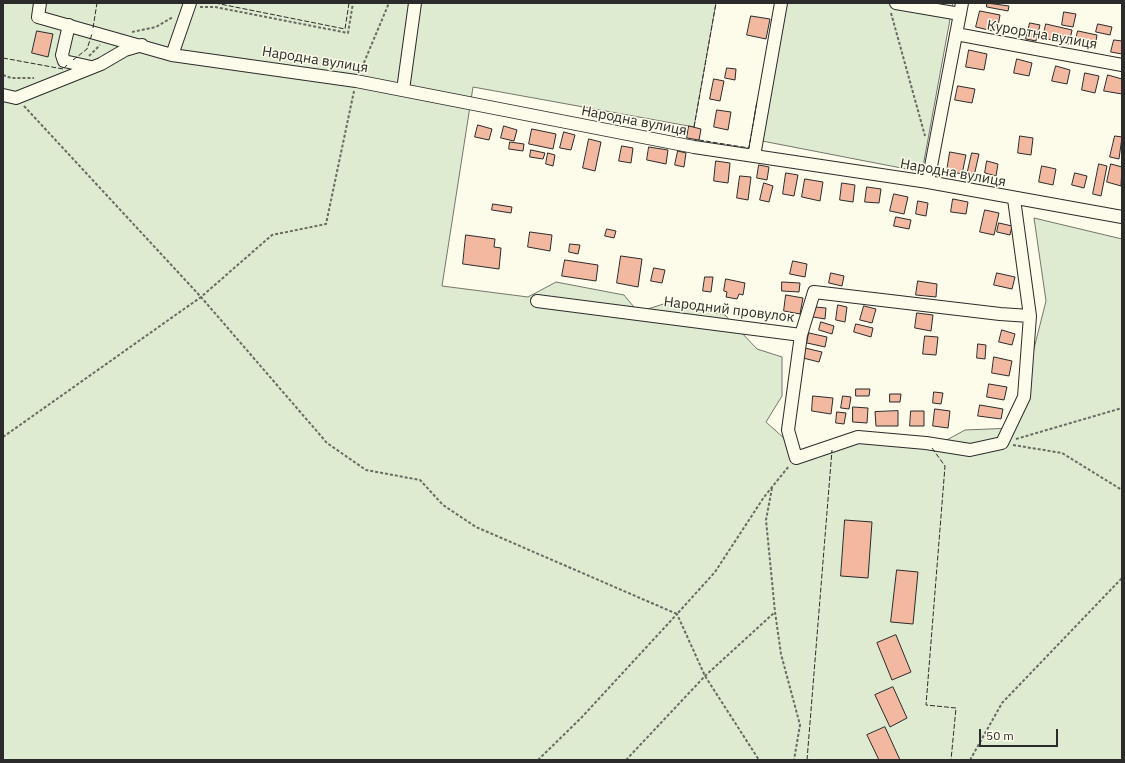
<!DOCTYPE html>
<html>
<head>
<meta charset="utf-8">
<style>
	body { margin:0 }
	#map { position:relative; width:1125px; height:763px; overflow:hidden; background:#fdfbea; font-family:"IBM Plex Sans",sans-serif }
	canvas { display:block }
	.frame { position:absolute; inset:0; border:4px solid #2b2b2b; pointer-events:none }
	.scale { position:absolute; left:979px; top:729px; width:79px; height:18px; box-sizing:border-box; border:2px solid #2b2b2b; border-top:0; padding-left:5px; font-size:12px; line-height:14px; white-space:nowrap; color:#2b2b2b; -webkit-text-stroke:3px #fdfbea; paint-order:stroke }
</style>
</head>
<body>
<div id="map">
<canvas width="1125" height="763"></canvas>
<div class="frame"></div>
<div class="scale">50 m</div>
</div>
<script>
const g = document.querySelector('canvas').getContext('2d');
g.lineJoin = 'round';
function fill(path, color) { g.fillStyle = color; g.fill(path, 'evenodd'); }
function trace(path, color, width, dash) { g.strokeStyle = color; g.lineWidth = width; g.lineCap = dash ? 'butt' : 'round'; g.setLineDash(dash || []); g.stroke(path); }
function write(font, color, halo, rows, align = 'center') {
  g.font = font + ' "IBM Plex Sans",sans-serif'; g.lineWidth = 3; g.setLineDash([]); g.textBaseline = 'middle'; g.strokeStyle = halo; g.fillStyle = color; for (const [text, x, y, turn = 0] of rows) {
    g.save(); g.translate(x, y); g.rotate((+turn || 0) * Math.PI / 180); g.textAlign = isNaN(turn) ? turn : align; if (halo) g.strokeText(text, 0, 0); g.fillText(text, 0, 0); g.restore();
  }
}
const green = new Path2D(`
	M3,3h713l-22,124 -221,-40 -31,199 86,11 28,-15 68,13 14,17 32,-10 55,13 32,34 25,8v39l-16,26 40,36 54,-18 72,8 33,-18 49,-2 32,-127 -12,-83 88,21v521h-1119z
	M781,3h172l-31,169 -165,-32z`);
fill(green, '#deebd1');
trace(green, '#74746e', 1);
const building = new Path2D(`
	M987,3l22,3 -1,5 -21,-4z
	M980,11l20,4 -3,17 -21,-5z
	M1064,12l12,2 -3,13 -11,-2z
	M751,16l19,3 -4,20 -19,-4z
	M1030,23l10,2 -4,16 -10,-2z
	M1046,24l26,6 -3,14 -26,-6z
	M1098,24l14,3 -2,8 -14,-3z
	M37,31l16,3 -5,23 -16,-4z
	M1078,31l19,4 -2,12 -20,-4z
	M1114,40l8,1v13l-11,-2z
	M969,50l18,4 -3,16 -18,-3z
	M1017,59l15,4 -3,13 -15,-3z
	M1056,66l14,4 -3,14 -15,-3z
	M727,68l9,1 -1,11 -10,-2z
	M1085,73l14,3 -4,17 -13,-3z
	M1108,75l14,4v15l-18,-3z
	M714,79l10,2 -4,20 -10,-2z
	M958,86l17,3 -3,14 -17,-3z
	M717,110l14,2 -3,18 -14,-3z
	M478,125l14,4 -3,11 -14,-3z
	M504,126l13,4 -3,11 -13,-3z
	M689,126l12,3 -2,11 -12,-2z
	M532,129l24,5 -3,15 -24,-5z
	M564,132l11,3 -4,15 -11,-2z
	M1020,136l13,2 -2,17 -13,-2z
	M1115,136l7,1 -3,22 -9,-2z
	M589,139l12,3 -6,29 -12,-3z
	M510,142l14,2 -1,7 -14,-2z
	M622,146l11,2 -2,15 -12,-2z
	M649,147l19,3 -2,14 -19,-4z
	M531,150l14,3 -2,6 -13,-2z
	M678,151l8,2 -2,14 -9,-2z
	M950,152l16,3 -4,19 -15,-3z
	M548,153l7,2 -2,11 -7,-2z
	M972,153l7,1 -5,22 -7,-1z
	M716,161l14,2 -2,20 -14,-2z
	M987,161l11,3 -2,12 -11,-3z
	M1099,164l8,2 -6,30 -8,-2z
	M1111,164l11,3 -1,19 -14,-4z
	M759,165l10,2 -2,13 -10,-2z
	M1042,166l14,3 -3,16 -14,-3z
	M786,173l12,2 -4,21 -11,-2z
	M1075,173l12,3 -3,12 -12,-3z
	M740,176l11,1 -3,23 -11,-2z
	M805,179l18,3 -3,19 -18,-4z
	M764,183l9,3 -4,16 -9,-2z
	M842,183l13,2 -2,17 -13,-2z
	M867,187l14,2 -2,14 -14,-1z
	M894,194l14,3 -4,17 -14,-3z
	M953,199l15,3 -2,12 -15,-2z
	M918,201l10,2 -2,13 -10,-2z
	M493,204l19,3 -1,6 -19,-3z
	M985,210l14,3 -5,22 -14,-3z
	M896,217l15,3 -2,9 -15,-3z
	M999,223l13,3 -2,9 -13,-3z
	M607,229l9,2 -2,7 -9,-2z
	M530,232l22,3 -2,16 -22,-4z
	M466,235l29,4 -1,8 7,1 -2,21 -36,-5z
	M570,244l10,1 -2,9 -9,-2z
	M621,256l21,3 -4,28 -21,-4z
	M565,260l33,5 -2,16 -34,-5z
	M793,261l14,3 -2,13 -15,-3z
	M654,268l11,2 -3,13 -11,-2z
	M831,273l13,3 -2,10 -13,-3z
	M997,273l18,4 -3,12 -18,-4z
	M705,277h8l-2,15 -8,-1z
	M726,279l19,4 -2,12 -4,-1 -2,5 -11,-2 1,-5 -3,-1z
	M918,281l19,3 -1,13 -20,-2z
	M782,282l18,1 -1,9 -17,-1z
	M786,295l17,3 -3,16 -16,-3z
	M838,305l9,2 -2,15 -9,-2z
	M864,306l12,3 -4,14 -12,-3z
	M815,307l11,1 -1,11 -12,-2z
	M917,313l16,2 -2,16 -16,-3z
	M821,322l13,4 -2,8 -13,-4z
	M856,324l17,4 -2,9 -17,-5z
	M1002,330l13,4 -3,11 -13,-3z
	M809,333l18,4 -2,10 -18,-4z
	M925,336l13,1 -2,18 -13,-1z
	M978,344l8,1 -1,14 -8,-1z
	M805,348l17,4 -3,10 -16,-4z
	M994,357l18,4 -3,15 -17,-3z
	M989,384l18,3 -3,13 -17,-3z
	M856,389h14l-1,7h-13z
	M934,392l9,1 -2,11 -8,-1z
	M890,394h11l-1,8h-10z
	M813,396l20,2 -2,16 -19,-3z
	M843,396l8,1 -2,12 -8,-1z
	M980,405l23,4 -2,10 -23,-3z
	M853,407l15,1 -1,15 -14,-1z
	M935,409l15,2 -2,17 -15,-2z
	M898,411v15h-22l-1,-14z
	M911,411h13v15h-14z
	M837,412l9,1 -2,11 -8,-1z
	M845,520l27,2 -4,56 -27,-2z
	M897,570l21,2 -5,52 -22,-2z
	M896,635l15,37 -19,8 -15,-37z
	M893,687l14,31 -17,9 -15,-32z
	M885,727l15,33h-21l-12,-25z`);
fill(building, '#f2b8a0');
trace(building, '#2b2b2b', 1);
const minor = new Path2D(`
	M40,3l-2,14 134,38 184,26 338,66 234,35 194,35
	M896,3l64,11
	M69,25l-7,30 2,6 27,6
	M956,34l166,31
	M172,55l18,-52
	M403,90l12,-87
	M3,95l13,3 85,-34 24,-14 17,-5
	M754,156l27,-153
	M928,182l34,-179
	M537,301l264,34 13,-43 186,22 30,2
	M801,335l-13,95 8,28 62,-21 68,6 44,7 32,-7 22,-46 6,-81 -16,-117`);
trace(minor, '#2b2b2b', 14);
trace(new Path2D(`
	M200,7h15l133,26 5,-30
	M891,13l34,123
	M132,32l24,-5 17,-10
	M89,56l11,-11
	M360,72l29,-69
	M3,75l8,3h23
	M24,106l177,191 126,146 39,27 54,10 23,25 33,22 201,87 38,-42 49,-75 25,-31
	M3,437l198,-140 71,-62 54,-11 28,-133
	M1016,439l106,-31
	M1013,445l49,8 60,37
	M772,488l-6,32 9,92 6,42 19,71 -6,35
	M538,760l44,-43 95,-103 28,62 54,84
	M626,760l79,-84 70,-64
	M970,760l32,-57 120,-125`), '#6a6964', 2, [3, 2]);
trace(minor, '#fdfbea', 12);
trace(new Path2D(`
	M215,3l130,26 4,-26
	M93,28l4,-25
	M3,58l60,11 4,-4
	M73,60l14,-11 5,-15
	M694,127l22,-124
	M699,140l50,8 8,-47
	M932,448l13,18 -19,239 30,3 -5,52
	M807,760l25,-310`), '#2b2b2b', 1, [5, 2]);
write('14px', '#2b2b2b', '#fdfbea', [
	["Курортна вулиця",1042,35,10],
	["Народна вулиця",315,60,9],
	["Народна вулиця",634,121,11],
	["Народна вулиця",953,173,10],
	["Народний провулок",729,310,7]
]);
</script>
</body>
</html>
